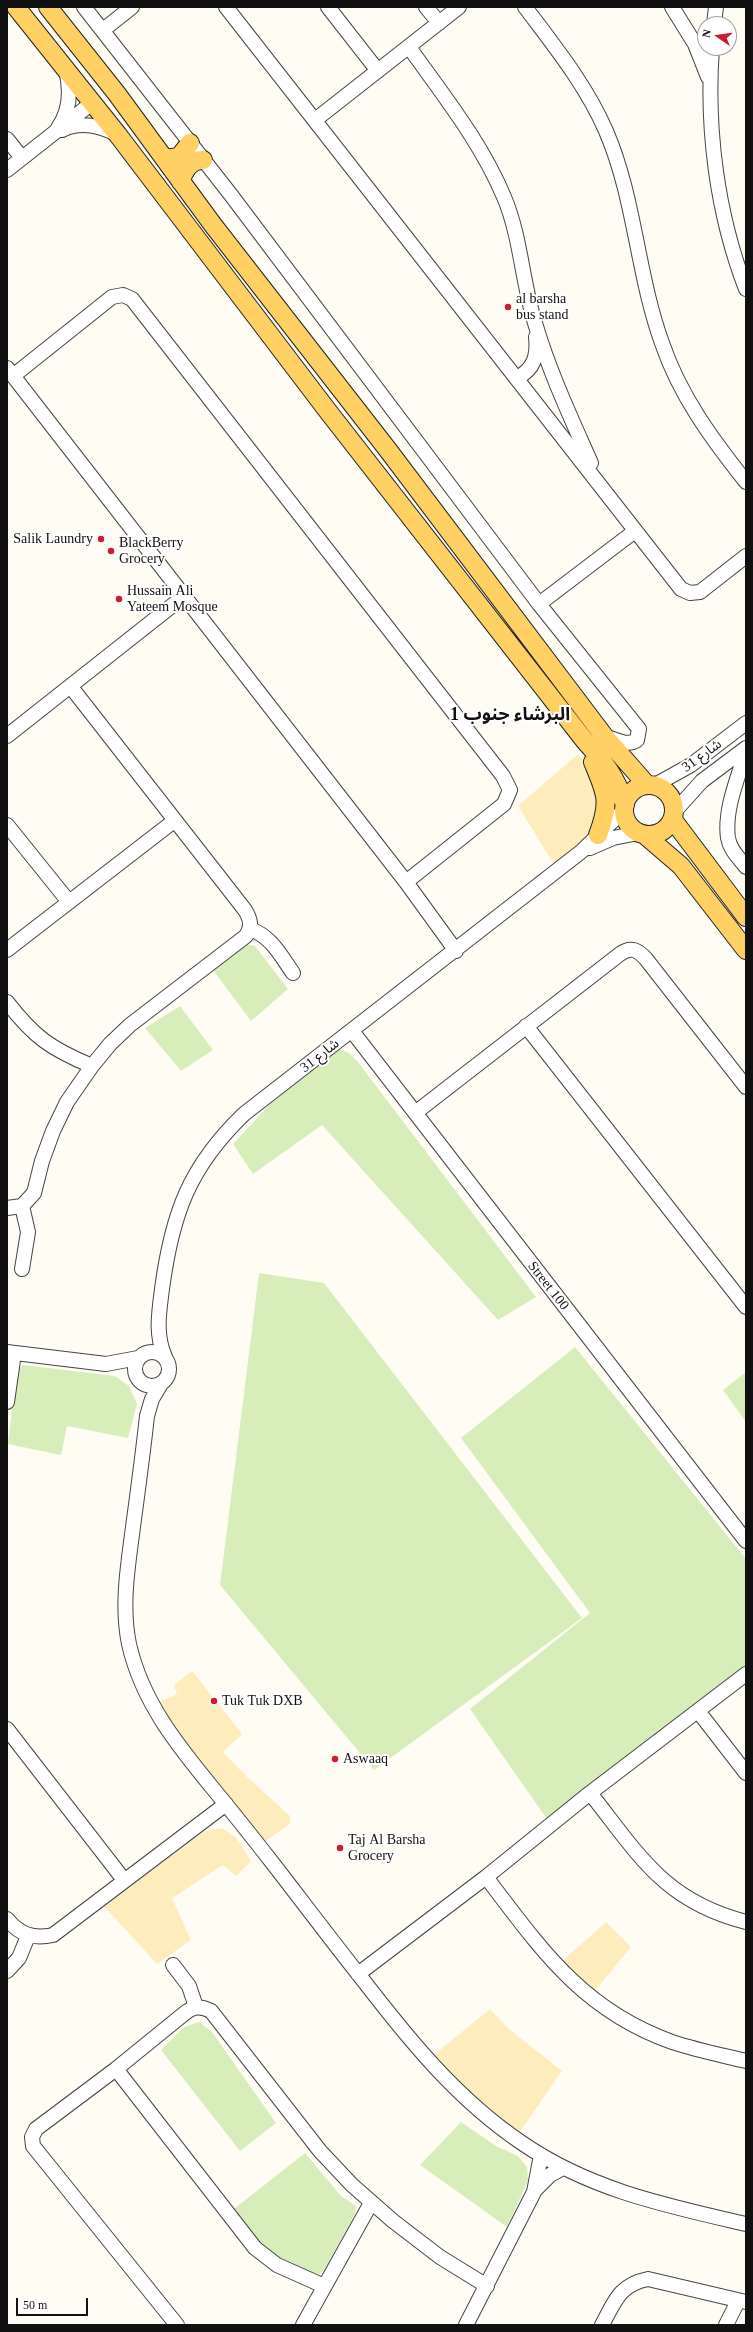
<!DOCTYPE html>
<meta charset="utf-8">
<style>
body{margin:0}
#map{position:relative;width:753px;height:2332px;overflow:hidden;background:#fffcf4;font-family:"Times New Roman",serif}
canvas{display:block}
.frame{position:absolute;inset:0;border:8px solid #111;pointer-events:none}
.north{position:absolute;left:697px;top:16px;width:40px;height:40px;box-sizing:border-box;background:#fff;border:1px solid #a0a0a0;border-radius:50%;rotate:283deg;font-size:11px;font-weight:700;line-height:16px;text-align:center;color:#111}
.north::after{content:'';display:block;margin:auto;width:14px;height:18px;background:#cd1c30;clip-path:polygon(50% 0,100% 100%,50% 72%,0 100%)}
.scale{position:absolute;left:16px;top:2298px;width:72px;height:18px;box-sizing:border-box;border:2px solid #111;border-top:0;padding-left:5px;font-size:12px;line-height:14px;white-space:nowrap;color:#111;-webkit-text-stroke:3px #fff;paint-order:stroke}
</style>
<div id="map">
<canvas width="753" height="2332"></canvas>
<div class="frame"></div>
<div class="north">N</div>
<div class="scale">50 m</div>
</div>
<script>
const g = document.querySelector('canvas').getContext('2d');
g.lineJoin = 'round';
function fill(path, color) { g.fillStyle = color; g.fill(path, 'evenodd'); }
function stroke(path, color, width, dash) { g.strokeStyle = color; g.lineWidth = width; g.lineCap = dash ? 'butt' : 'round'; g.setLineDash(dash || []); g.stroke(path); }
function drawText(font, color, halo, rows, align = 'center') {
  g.font = font + ' "Times New Roman","Noto Sans Arabic",serif'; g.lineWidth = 4; g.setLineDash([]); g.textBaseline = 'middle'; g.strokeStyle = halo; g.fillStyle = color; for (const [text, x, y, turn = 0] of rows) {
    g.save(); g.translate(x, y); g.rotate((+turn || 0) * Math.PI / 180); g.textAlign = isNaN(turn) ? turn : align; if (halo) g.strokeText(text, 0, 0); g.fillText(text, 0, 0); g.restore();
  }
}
fill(new Path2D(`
 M245,944l10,2 33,43 -37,32 -38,-51z
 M180,1006l33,44 -32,21 -36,-43z
 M339,1049l10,4 9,9 178,235 -38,23 -176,-195 -69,49 -20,-30 37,-40z
 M259,1273l65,10 258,335 -208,152 -154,-185z
 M575,1347l171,212v107l-199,153 -77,-110 120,-96 -129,-175z
 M23,1365l92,11 14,10 8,18 -9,34 -61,-12 -6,29 -53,-11 8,-72z
 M746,1372v50l-23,-32z
 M199,2022l13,10 64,91 -36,28 -79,-101 23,-23z
 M461,2122l35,24 22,10 9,11 1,13 -21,47 -87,-62z
 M305,2153l36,43 15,10 -1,8 -31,56 -7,7 -42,-18 -45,-47z`), '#d8eeba');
fill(new Path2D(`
 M578,754l6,8 17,35 -10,40 -36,29 -37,-60z
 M192,1671l50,63 -19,18 24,25 43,39v8l-29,20 -106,-140 22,-10 -3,-9z
 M222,1828l14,10 15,23 -15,15 -13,-11 -51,33 19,42 -34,24 -53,-58 101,-75z
 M606,1922l25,25 -39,47 -33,-30z
 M490,2009l20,21 52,41 -43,62 -20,-14 -69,-61z`), '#ffecbd');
const minor = new Path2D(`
 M84,7l147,188 308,409 100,125 -2,11c-10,7 -22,-1 -33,-4
 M226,7l455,582 9,4 10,-1 46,-36
 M328,7l50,64
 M426,7l13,16
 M525,7c30,40 61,78 81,124 29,67 31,143 56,212 18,53 50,96 84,139
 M672,7l23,37 13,33
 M714,24l2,-17
 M103,30l29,-23
 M409,47c34,48 72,95 95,150 17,40 18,85 31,126 14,48 36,95 56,140
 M712,48c-6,80 5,166 34,241
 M315,120l144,-113
 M58,128c12,-17 13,-38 8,-58
 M62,130c18,-9 39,-4 56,5
 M7,139l15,19
 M7,170l85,-67
 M7,368l399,514 50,69
 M13,376l99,-79 11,-2 9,4 371,477 7,14 -6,14 -98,78
 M517,378c17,-9 21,-22 19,-41
 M539,604l96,-73
 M7,736l176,-139
 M746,751c-8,27 -22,59 -18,87 2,12 11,20 18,29
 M655,785l36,-20 55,-42
 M675,811l27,-30 44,-33
 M7,825l62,77
 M590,848l23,-10 25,-5
 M250,929c21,7 31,27 43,44
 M7,950l167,-129
 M7,1002c27,35 44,47 85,64
 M526,1026l220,281
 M352,1031l394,510
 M415,1113l205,-159c11,-8 18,-4 26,5l100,128
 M22,1206l6,26 -6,37
 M7,1208l15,-2 12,-13 8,-32 11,-30 14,-29 25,-36 18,-22 20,-19 116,-89c6,-10 5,-16 -1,-26l-174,-223
 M135 1369a17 17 0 1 1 34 0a17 17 0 1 1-34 0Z
 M7,1352l99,12 32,-6
 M165,1357c-10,-23 -6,-44 -3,-68 10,-75 27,-122 82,-175l338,-263 42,-41
 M161,1384l-9,15 -5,17c-4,37 -9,74 -14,111 -5,39 -12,78 -4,117 13,58 49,102 86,147 19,23 38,47 56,70 31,40 61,80 92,119 47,61 95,120 159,163 68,47 146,63 224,81
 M7,1402l7,-49
 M698,1711l48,62
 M7,1729l117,151
 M590,1793c49,62 74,108 156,129
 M486,1877c55,72 96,133 186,165 24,8 49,13 74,19
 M7,1919c13,16 26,20 46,16l173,-131
 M173,1965l16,21 7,21
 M7,1971l12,-13 9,-22
 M358,1974l128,-97 104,-84 156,-119
 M116,2069l139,179 22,17 47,21
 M535,2190l15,-15 13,-7
 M177,2325l-144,-179 -1,-9 4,-8 80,-60 69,-56c9,-7 16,-7 26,-2l109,140 32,34 41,36 47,36 47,29
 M303,2325l68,-122
 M466,2325l68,-133 7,-37
 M602,2325c13,-24 17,-40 46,-46l98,23
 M726,2325l12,-24`);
const major = new Path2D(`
 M16,7l102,128 209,275 258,331c19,21 31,35 40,64
 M48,7l69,87 96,131 175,225 216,286 43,49
 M165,159l14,-2 11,-14
 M181,182c2,-11 10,-23 22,-22
 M593,762c13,31 18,39 5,73
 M624 810a25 25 0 1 1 50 0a25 25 0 1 1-50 0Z
 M673,820l73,97
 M646,836l35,30 65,84`);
stroke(minor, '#444', 16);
stroke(major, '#222', 20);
stroke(minor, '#fff', 14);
stroke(major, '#ffd064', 18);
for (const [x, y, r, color] of [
 [508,307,4,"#cd1c30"],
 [101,539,4,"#cd1c30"],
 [111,551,4,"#cd1c30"],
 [119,599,4,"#cd1c30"],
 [214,1701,4,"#cd1c30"],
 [335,1759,4,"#cd1c30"],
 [340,1848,4,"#cd1c30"]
]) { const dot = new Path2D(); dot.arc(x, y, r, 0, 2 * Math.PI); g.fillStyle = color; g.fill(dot); stroke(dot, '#fff', 1.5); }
drawText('14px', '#111', '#fff', [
 ["al barsha",516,299],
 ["bus stand",516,315],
 ["Salik Laundry",93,539,"right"],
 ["BlackBerry",119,543],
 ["Grocery",119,559],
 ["Hussain Ali",127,591],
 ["Yateem Mosque",127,607],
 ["Tuk Tuk DXB",222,1701],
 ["Aswaaq",343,1759],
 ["Taj Al Barsha",348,1840],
 ["Grocery",348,1856]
], 'left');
drawText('14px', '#111', '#fff', [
 ["شارع 31",702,756,-36],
 ["شارع 31",320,1056,-38],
 ["Street 100",548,1286,52]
]);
drawText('bold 18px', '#111', '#fff', [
 ["البرشاء جنوب 1",510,715]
]);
</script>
